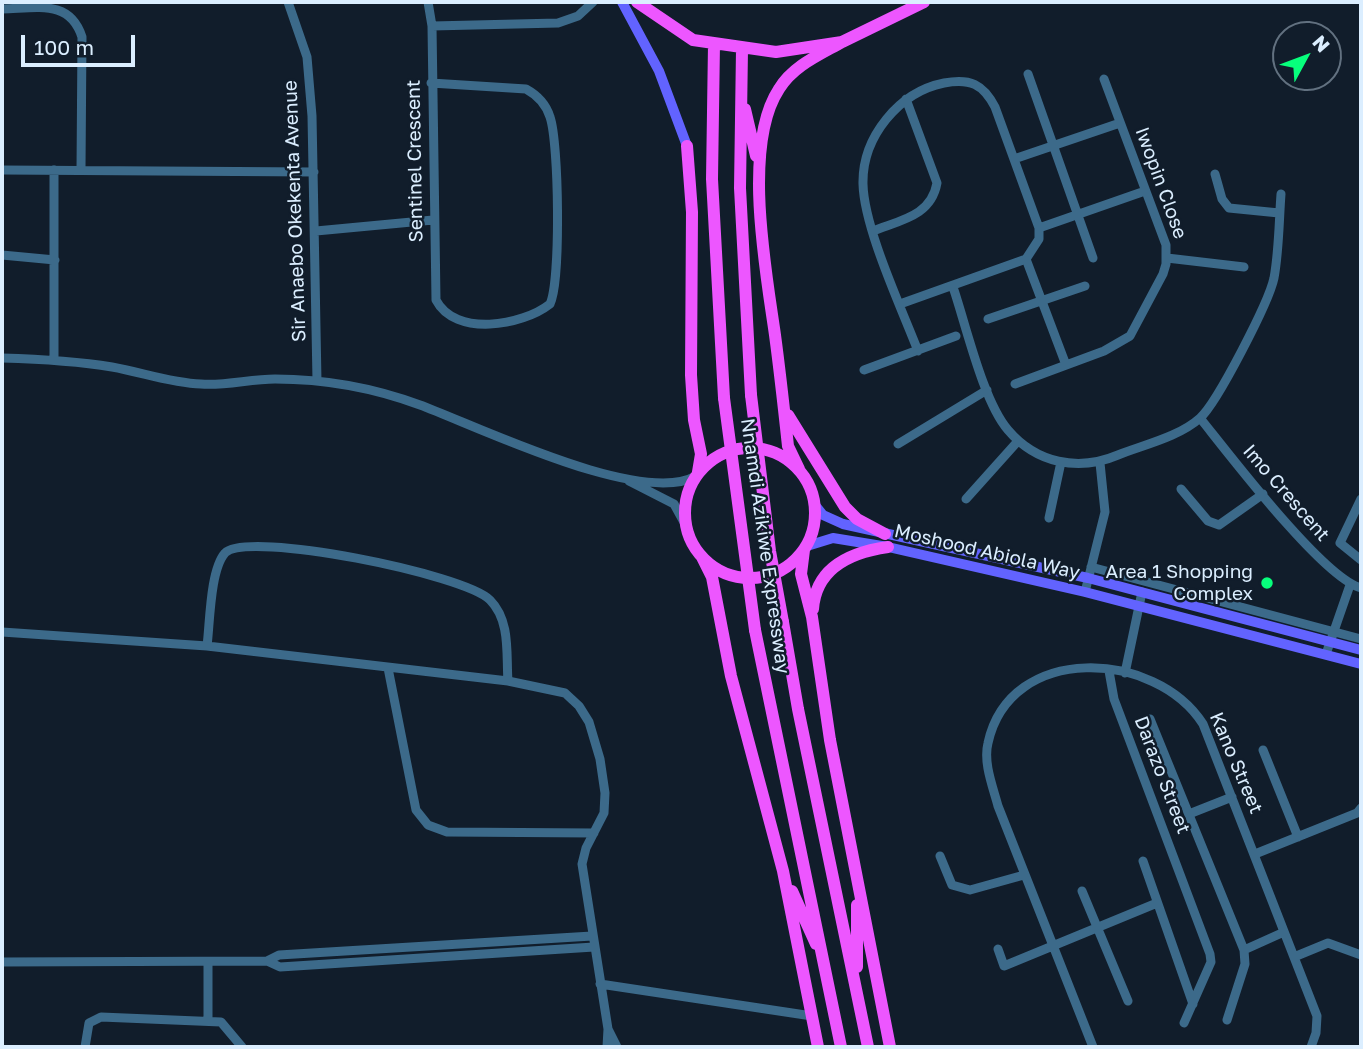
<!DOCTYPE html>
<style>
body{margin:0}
#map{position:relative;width:1363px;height:1049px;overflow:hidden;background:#111d2b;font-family:"Golos Text",sans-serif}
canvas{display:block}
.frame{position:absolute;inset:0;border:4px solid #dbeeff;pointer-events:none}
.north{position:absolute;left:1272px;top:21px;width:70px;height:70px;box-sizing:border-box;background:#111d2b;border:2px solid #627180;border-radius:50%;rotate:49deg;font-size:19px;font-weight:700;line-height:28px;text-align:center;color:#dbeeff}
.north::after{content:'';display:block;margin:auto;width:24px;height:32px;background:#07ff7c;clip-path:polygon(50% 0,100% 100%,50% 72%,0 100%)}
.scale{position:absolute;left:21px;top:35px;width:114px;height:32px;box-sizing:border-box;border:4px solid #dbeeff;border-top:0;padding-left:9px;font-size:21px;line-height:24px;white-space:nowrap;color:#dbeeff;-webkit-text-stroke:5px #111d2b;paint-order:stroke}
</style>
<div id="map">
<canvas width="1363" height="1049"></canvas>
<div class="frame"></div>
<div class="north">N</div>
<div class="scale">100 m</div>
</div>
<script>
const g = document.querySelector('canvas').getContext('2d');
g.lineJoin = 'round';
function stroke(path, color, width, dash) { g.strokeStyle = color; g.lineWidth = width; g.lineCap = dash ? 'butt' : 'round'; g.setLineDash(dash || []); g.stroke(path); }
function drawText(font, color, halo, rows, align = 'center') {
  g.font = font + ' "Golos Text",sans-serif'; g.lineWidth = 5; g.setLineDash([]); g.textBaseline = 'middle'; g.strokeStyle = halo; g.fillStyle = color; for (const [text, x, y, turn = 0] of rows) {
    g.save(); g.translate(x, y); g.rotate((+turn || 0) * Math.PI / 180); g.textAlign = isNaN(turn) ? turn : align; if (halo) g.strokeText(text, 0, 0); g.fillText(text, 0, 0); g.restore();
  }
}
stroke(new Path2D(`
 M288,2l19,55 5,59 5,265
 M428,2l4,24 4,274c19,37 86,26 114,4 11,-23 9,-161 0,-187 -4,-13 -13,-22 -24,-28l-95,-6
 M2,9c38,-1 68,-9 80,28l-1,132
 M432,26l126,-3 20,-7 15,-14
 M1028,74l65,184
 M1014,159l106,-36
 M2,170l312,2
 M1215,174l7,25 7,9 50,5
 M1039,228l106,-37
 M316,231l117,-11
 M873,231c28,-11 58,-15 64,-48l-31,-84
 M2,255l53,5
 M1167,258l77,9
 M1026,259l40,106
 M953,287c13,38 30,114 55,143 28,33 70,42 110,25 25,-10 61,-18 82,-37 17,-15 69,-116 74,-140 5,-27 5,-57 7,-84
 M900,304l126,-45 13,-20v-11l-44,-121c-12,-23 -25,-29 -51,-24 -45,9 -82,54 -81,101 1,44 38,123 55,167
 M988,319l97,-33
 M2,358c37,1 74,3 110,9 29,5 59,16 89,17 24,2 49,-5 74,-5 48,0 99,9 145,26 57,21 222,102 276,71
 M54,360v-190
 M864,370l92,-34
 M1015,384l89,-33 26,-15 33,-62 3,-10v-19l-62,-166
 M1200,418c29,36 123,160 161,170
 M898,444l89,-54
 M629,481l45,23 11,20
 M1181,489l27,32 11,4 44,-31
 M966,499l52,-58
 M1361,499l-21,44 21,17
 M1049,518l12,-56
 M1091,567l270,72
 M1085,592l20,-80 -5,-49
 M2,632l205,14 301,35 57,12 14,13 10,16 11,37 5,34 -1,20 -18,35 -4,16 26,165 9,18
 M207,646c3,-23 3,-76 18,-93 22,-23 240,21 265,47 21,21 16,55 18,81
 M1326,654l24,-69
 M388,668l28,142 12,15 19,7 147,1
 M1109,671l5,28 96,255 1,8 -27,61
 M1125,673l17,-81
 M1150,719l94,231 1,14 -18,56
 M1263,750l35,87
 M1189,814l43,-17
 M1255,854l102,-41 4,-5
 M940,856l12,29 18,5 54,-15
 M1143,861l50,143
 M1082,891l46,110
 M998,949l6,17 153,-63
 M1244,950l40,-18
 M1294,957l34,-14 33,12
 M267,961l12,-6 313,-19
 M2,962l265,-1 13,6 314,-20
 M208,962v58
 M600,984l212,32
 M85,1047l4,-24 12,-6 120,5 21,25
 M607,1047l1,-18
 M1093,1047l-95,-241c-5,-19 -15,-43 -10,-63 22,-101 168,-93 215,-19l114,292 -1,17 -5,14`), '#3c6a8a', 9);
stroke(new Path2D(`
 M622,2l37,69 28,75
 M815,505l8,10 20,9 245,54 273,72
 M807,546l26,-8 55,9 197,45 276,72`), '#6263ff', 10);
stroke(new Path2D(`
 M637,2l56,38 83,12 66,-10 82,-40
 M714,44l-2,135 12,219
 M742,49l-2,139 11,207
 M745,109l11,47
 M687,146l5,66 -1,163 3,45 7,34 -3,18
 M788,415l57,92 12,12 28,15
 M685 513a65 65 0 1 1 130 0a65 65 0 1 1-130 0Z
 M799,469l-11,-23c-4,-37 -8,-74 -13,-111 -9,-64 -33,-190 4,-246 14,-23 40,-34 63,-47
 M804,550l-3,24 11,43 18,123 60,307
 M702,557l10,20 19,99 52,195 35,176
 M813,609c3,-42 39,-57 75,-62
 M783,622l15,87 70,338
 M755,630l86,417
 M792,891l24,53
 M857,905v62`), '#ed56ff', 12);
stroke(new Path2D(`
 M751,395l19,156 13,71
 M724,398l31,232`), '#ed56ff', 12);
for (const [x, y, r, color] of [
 [1267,583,7,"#07ff7c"]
]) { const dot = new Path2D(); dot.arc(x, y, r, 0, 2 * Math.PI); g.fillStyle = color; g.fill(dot); stroke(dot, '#111d2b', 2.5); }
drawText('19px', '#dbeeff', '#111d2b', [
 ["Sentinel Crescent",415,161,-91],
 ["Iwopin Close",1161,183,70],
 ["Sir Anaebo Okekenta Avenue",295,211,-92],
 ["Imo Crescent",1286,493,49],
 ["Nnamdi Azikiwe Expressway",765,546,82],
 ["Moshood Abiola Way",987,552,13],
 ["Kano Street",1236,763,67],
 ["Darazo Street",1162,775,69]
]);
drawText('19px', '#dbeeff', '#111d2b', [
 ["Area 1 Shopping",1253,572],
 ["Complex",1253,594]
], 'right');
</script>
